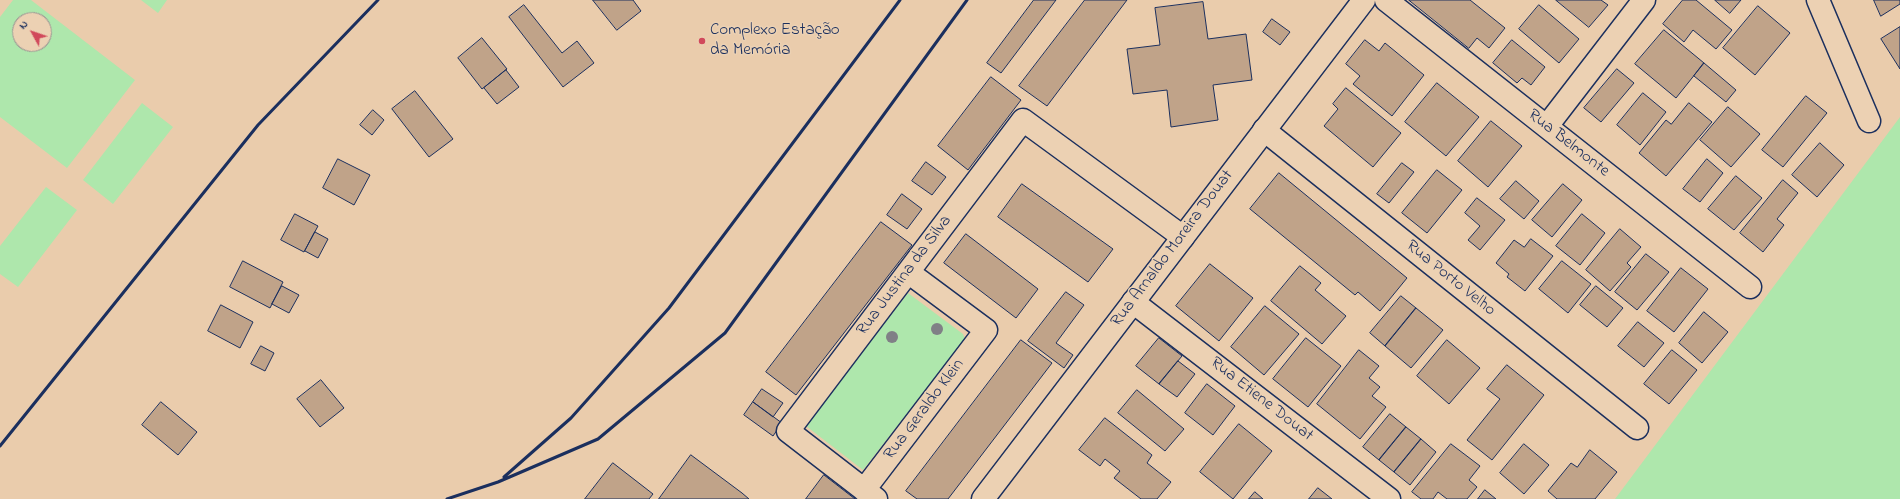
<!DOCTYPE html>
<meta charset="utf-8">
<style>
body{margin:0}
#map{position:relative;width:1900px;height:499px;overflow:hidden;background:#eaccac;font-family:"Indie Flower",sans-serif}
canvas{display:block}
.north{position:absolute;left:12px;top:12px;width:40px;height:40px;box-sizing:border-box;background:#ecd1b3;border:1px solid #989091;border-radius:50%;rotate:310deg;font-size:11px;font-weight:700;line-height:16px;text-align:center;color:#1b2f5e}
.north::after{content:'';display:block;margin:auto;width:14px;height:18px;background:#d1495b;clip-path:polygon(50% 0,100% 100%,50% 72%,0 100%)}
</style>
<div id="map">
<canvas width="1900" height="499"></canvas>
<div class="north">N</div>
</div>
<script>
const g = document.querySelector('canvas').getContext('2d');
g.lineJoin = 'round';
function fill(path, color) { g.fillStyle = color; g.fill(path, 'evenodd'); }
function stroke(path, color, width, dash) { g.strokeStyle = color; g.lineWidth = width; g.lineCap = dash ? 'butt' : 'round'; g.setLineDash(dash || []); g.stroke(path); }
function drawText(font, color, halo, rows, align = 'center') {
  g.font = font + ' "Indie Flower",sans-serif'; g.lineWidth = 3; g.setLineDash([]); g.textBaseline = 'middle'; g.strokeStyle = halo; g.fillStyle = color; for (const [text, x, y, turn = 0] of rows) {
    g.save(); g.translate(x, y); g.rotate((+turn || 0) * Math.PI / 180); g.textAlign = isNaN(turn) ? turn : align; if (halo) g.strokeText(text, 0, 0); g.fillText(text, 0, 0); g.restore();
  }
}
fill(new Path2D(`
 M13,0h18l104,80 -68,88 -67,-51v-100zM20,20h24v24h-24z
 M141,0h26l-9,13z
 M142,103l31,24 -60,77 -30,-24z
 M1900,117v382h-285z
 M46,187l31,23 -59,77 -18,-13v-28z
 M908,293l55,41 2,5 -102,131 -57,-44z`), '#aee7ac');
const building = new Path2D(`
 M593,0h40l8,11 -24,19z
 M1034,0h22l-55,73 -14,-10z
 M1085,0h42l-80,106 -28,-20z
 M1409,0h61l35,28 -16,20 -12,-10 -8,10z
 M1556,0h45l7,5 -19,22z
 M1683,0h13l36,30 -16,19 -23,-19 -9,12 -21,-18z
 M1715,0h26l-11,13z
 M1874,0h26v4l-19,12z
 M1203,2l5,37 38,-5 6,46 -39,5 5,35 -47,7 -4,-37 -34,4 -6,-45 33,-4 -5,-37z
 M524,5l38,48 15,-12 17,22 -31,24 -54,-70z
 M1539,5l40,34 -20,24 -40,-34z
 M1758,6l32,27 -35,42 -32,-27z
 M1272,19l18,13 -10,13 -17,-13z
 M1900,27v42l-19,-30z
 M1664,30l40,33 -28,35 -41,-34z
 M482,38l25,31 -25,20 -24,-31z
 M1365,40l14,11 6,-8 39,32 -32,41 -39,-32 7,-8 -14,-12z
 M1512,40l33,27 -14,18 -9,-7 -5,5 -24,-20z
 M1704,63l32,27 -10,12 -32,-26z
 M1617,69l17,14 -33,39 -17,-14z
 M506,70l13,17 -22,17 -13,-16z
 M991,77l30,23 -53,70 -30,-24z
 M1437,83l42,34 -33,39 -41,-34z
 M1346,88l55,45 -28,34 -49,-41 14,-17 -5,-5z
 M415,91l38,48 -24,18 -37,-48z
 M1643,93l23,19 -26,33 -23,-20z
 M1806,96l21,17 -44,54 -21,-17z
 M1689,103l23,19 -46,54 -27,-23 27,-33 5,4z
 M1728,107l32,27 -29,33 -31,-27z
 M373,110l11,10 -12,15 -12,-10z
 M1491,121l31,25 -34,41 -30,-26z
 M1820,143l24,22 -27,32 -25,-22z
 M338,159l32,16 -16,30 -31,-17z
 M1707,159l16,14 -23,29 -17,-13z
 M926,162l20,15 -14,18 -20,-14z
 M1402,163l12,9 -25,31 -12,-9z
 M1437,170l25,20 -35,43 -25,-20z
 M1279,173l128,105 -27,33 -22,-19 -3,3 -105,-86z
 M1736,176l26,22 -28,32 -26,-21z
 M1783,180l15,13 -21,26 7,6 -21,27 -23,-19z
 M1516,181l23,20 -15,18 -24,-20z
 M1022,184l91,65 -25,33 -90,-65z
 M1563,184l19,16 -30,37 -20,-17z
 M902,194l20,15 -15,20 -20,-14z
 M1477,198l28,22 -25,30 -12,-10 12,-14 -15,-13z
 M295,214l23,12 -14,26 -23,-12z
 M1582,214l23,19 -25,32 -24,-19z
 M881,222l31,23 -116,150 -30,-23z
 M1620,229l21,18 -14,16 4,4 -21,24 -24,-21z
 M315,232l13,7 -10,19 -13,-7z
 M966,234l72,55 -22,29 -72,-55z
 M1531,239l22,17 -28,35 -18,-14 2,-3 -13,-11 18,-23 10,7z
 M1646,254l23,18 -32,38 -22,-18z
 M243,261l40,21 -13,26 -40,-21z
 M1562,261l29,23 -23,29 -29,-24z
 M1210,264l43,34 -34,43 -43,-35z
 M1300,266l21,17 -6,7 31,26 -24,28 -51,-43z
 M1681,268l27,21 -34,43 -27,-21z
 M282,286l17,9 -10,18 -17,-9z
 M1596,286l27,22 -16,19 -27,-22z
 M1066,292l18,13 -28,38 17,12 -9,13 -36,-27z
 M1401,296l15,12 -31,38 -15,-13z
 M221,305l32,17 -13,26 -32,-17z
 M1265,306l34,28 -35,41 -33,-28z
 M1416,308l27,22 -32,38 -26,-22z
 M1704,312l24,20 -26,31 -23,-20z
 M1638,322l26,21 -20,24 -26,-21z
 M1159,338l23,18 -23,28 -23,-18z
 M1306,338l35,28 -33,41 -35,-28z
 M1021,340l31,23 -104,136h-31l-11,-8z
 M1447,340l33,28 -31,36 -32,-28z
 M261,346l13,7 -9,18 -14,-7z
 M1359,350l20,16 -10,12 11,9 -8,9 14,11 -26,32 -43,-35z
 M1672,350l25,20 -28,34 -25,-20z
 M1178,361l17,13 -18,23 -18,-13z
 M1507,365l37,30 -52,65 -25,-20 33,-41 -13,-10z
 M321,380l23,28 -24,19 -23,-28z
 M1207,384l28,22 -22,29 -28,-22z
 M762,389l21,14 -10,14 -20,-15z
 M1137,390l47,39 -19,22 -47,-38z
 M161,402l36,30 -19,23 -36,-30z
 M753,402l29,21 -9,13 -29,-21z
 M1390,414l16,13 -27,33 -16,-13z
 M1105,418l47,37 -5,8 24,19 -14,17h-16l-27,-21 6,-7 -15,-12 -5,7 -21,-16z
 M1239,424l33,27 -39,48 -33,-27z
 M1406,427l15,12 -27,33 -15,-12z
 M1421,439l15,13 -26,33 -16,-13z
 M1451,444l29,22 -11,14 8,7 -10,12h-20l-9,-7 -5,7h-12l-9,-7z
 M1524,444l25,21 -25,29 -24,-21z
 M1590,450l27,22 -22,27h-38l-9,-8 23,-28 6,4z
 M691,455l51,38 7,6h-90z
 M613,463l40,31 -4,5h-64z
 M824,475l31,24h-49z
 M1318,488l14,11h-23z
 M1485,490l11,9h-18z
 M1255,492l8,7h-14z`);
fill(building, '#c0a389');
stroke(building, '#1b2f5e', 1);
const street = new Path2D(`
 M1386,0l364,287
 M1818,0l51,121
 M1547,126l97,-126
 M1264,130l373,298
 M1133,302l256,197
 M864,490l122,-160 -78,-58
 M876,499l-88,-68 235,-311 160,117`);
const secondary = new Path2D(`
 M983,499l381,-499`);
stroke(street, '#1b2f5e', 25);
stroke(secondary, '#1b2f5e', 25);
stroke(street, '#ecd1b3', 22);
stroke(secondary, '#ecd1b3', 22);
stroke(new Path2D(`
 M0,446l258,-321 120,-125
 M504,477l67,-59 98,-110 231,-308
 M447,499l51,-17 100,-43 127,-106 242,-333`), '#1b2f5e', 3);
g.fillStyle = '#808086';
for (const [x, y] of [
 [937,329],
 [892,337]
]) { g.beginPath(); g.arc(x, y, 6, 0, 2 * Math.PI); g.fill(); }
for (const [x, y, r, color] of [
 [702,41,4,"#d1495b"]
]) { const dot = new Path2D(); dot.arc(x, y, r, 0, 2 * Math.PI); g.fillStyle = color; g.fill(dot); stroke(dot, '#ecd1b3', 1.5); }
drawText('17px', '#1b2f5e', '#ecd1b3', [
 ["Complexo Estação",710,31],
 ["da Memória",710,51]
], 'left');
drawText('17px', '#1b2f5e', '#ecd1b3', [
 ["Rua Belmonte",1568,144,38],
 ["Rua Arnaldo Moreira Douat",1173,249,-53],
 ["Rua Justina da Silva",905,276,-53],
 ["Rua Porto Velho",1450,279,39],
 ["Rua Etiene Douat",1261,400,38],
 ["Rua Geraldo Klein",925,410,-53]
]);
</script>
